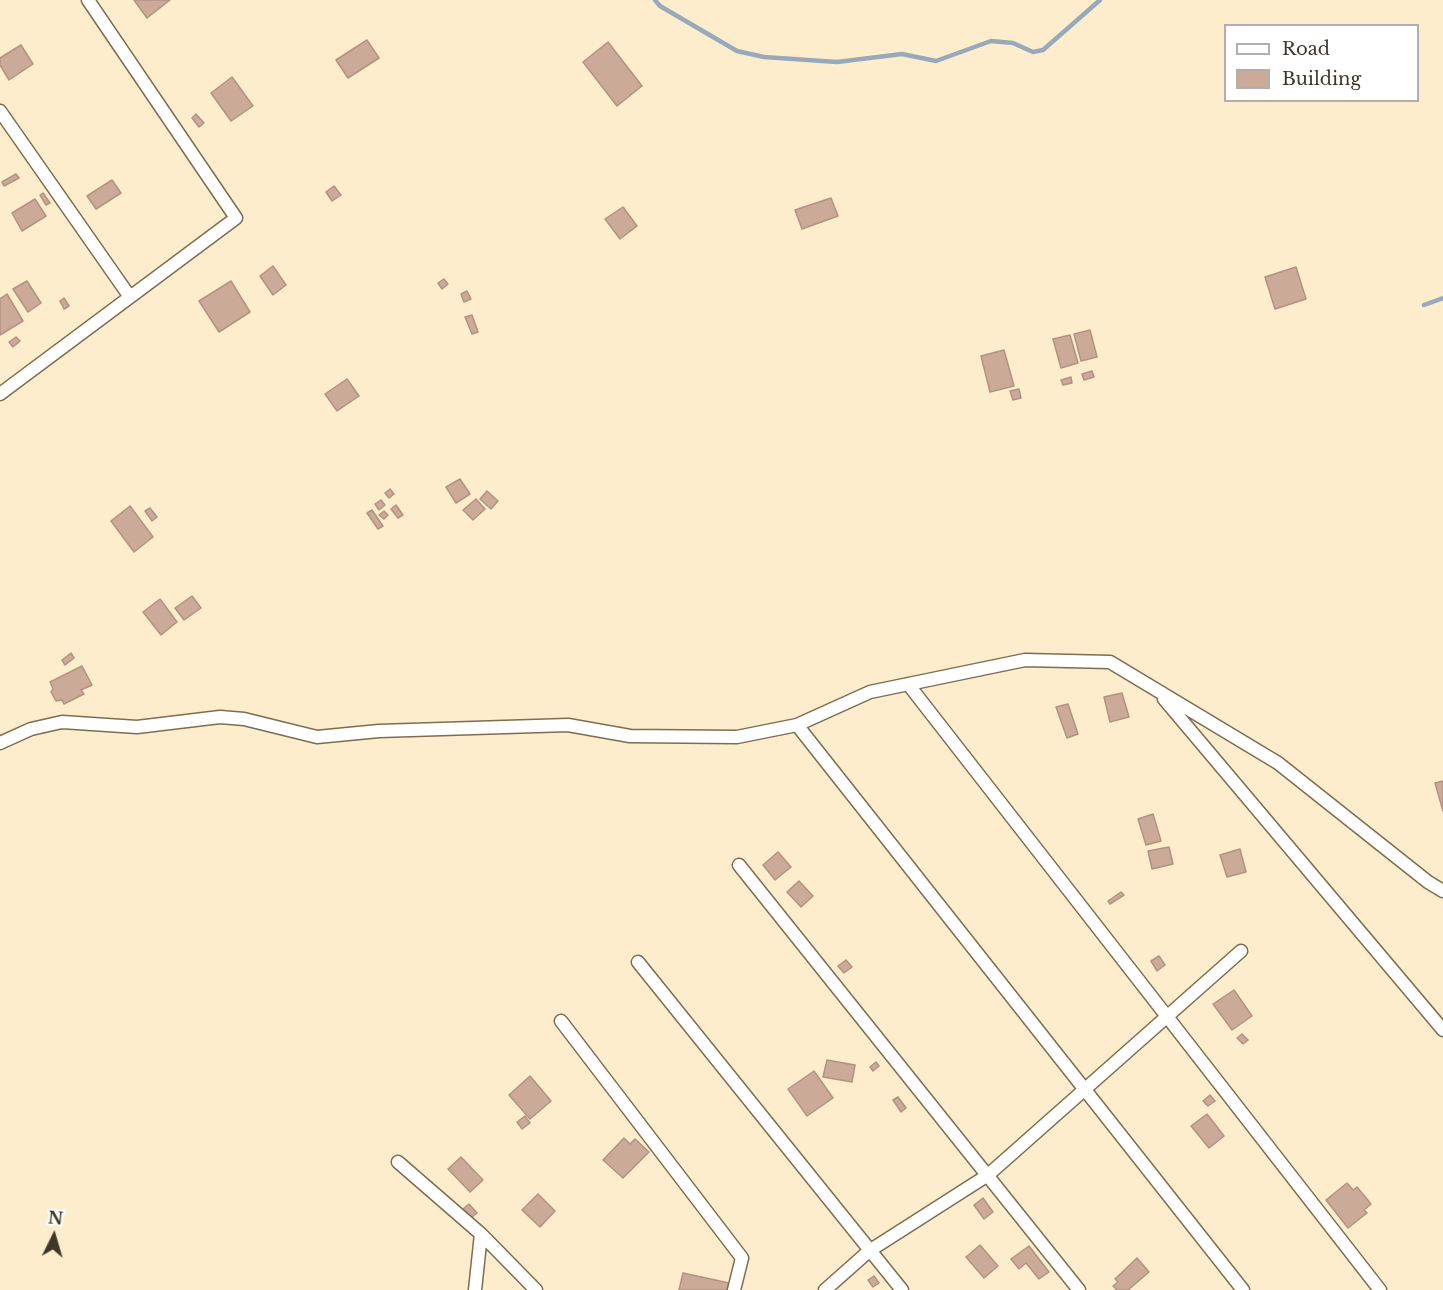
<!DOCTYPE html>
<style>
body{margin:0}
#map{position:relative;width:1443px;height:1290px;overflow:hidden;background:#fdedcc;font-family:"Libre Baskerville",serif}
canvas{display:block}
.legend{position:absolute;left:1224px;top:24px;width:195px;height:78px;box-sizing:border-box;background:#fff;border:2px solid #b2afaa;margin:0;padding:8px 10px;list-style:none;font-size:18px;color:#3e382b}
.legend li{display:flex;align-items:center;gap:12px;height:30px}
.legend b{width:30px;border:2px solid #b2afaa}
.north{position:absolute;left:24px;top:1206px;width:60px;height:60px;-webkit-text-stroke:4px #fff;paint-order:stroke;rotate:5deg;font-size:16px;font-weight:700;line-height:24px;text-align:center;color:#3e382b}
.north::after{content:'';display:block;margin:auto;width:21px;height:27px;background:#3e382b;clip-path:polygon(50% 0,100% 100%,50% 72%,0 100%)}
</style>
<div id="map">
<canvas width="1443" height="1290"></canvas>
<ul class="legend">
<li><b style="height:8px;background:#fff"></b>Road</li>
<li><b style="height:16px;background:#cbab98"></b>Building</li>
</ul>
<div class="north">N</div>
</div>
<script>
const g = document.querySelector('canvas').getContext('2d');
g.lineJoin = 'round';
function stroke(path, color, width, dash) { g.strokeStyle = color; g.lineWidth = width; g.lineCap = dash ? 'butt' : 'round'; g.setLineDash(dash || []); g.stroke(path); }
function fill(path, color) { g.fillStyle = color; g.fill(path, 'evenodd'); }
stroke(new Path2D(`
 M655,0l5,6 77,45 27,6 73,5 65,-8 34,7 55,-20 22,2 20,9 10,-2 57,-50
 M1424,305l19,-7`), '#98a9bb', 4.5);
const building = new Path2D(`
 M134,0h36l-23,18z
 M367,40l12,18 -31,20 -12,-18z
 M608,42l34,44 -25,20 -34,-44z
 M21,45l12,19 -24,16 -9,-15v-7z
 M232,77l21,29 -22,15 -20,-28z
 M196,114l8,9 -5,4 -7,-9z
 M16,174l3,4 -15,8 -2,-4z
 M112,180l9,13 -25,16 -9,-13z
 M334,186l7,9 -9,6 -6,-9z
 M43,193l7,10 -4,2 -6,-10z
 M831,198l7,18 -36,13 -7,-19z
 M35,199l11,17 -24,15 -10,-18z
 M623,207l14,19 -17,13 -15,-20z
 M273,266l13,19 -13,10 -13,-19z
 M1296,267l10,32 -31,10 -10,-32z
 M444,279l4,5 -6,5 -4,-6z
 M27,281l14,22 -13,9 -15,-23z
 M231,281l19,31 -31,20 -20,-31z
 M467,291l4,8 -7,3 -3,-8z
 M7,294l16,27 -23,14v-36z
 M64,298l5,8 -5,3 -4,-8z
 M472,315l6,17 -6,2 -7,-17z
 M1090,330l7,27 -16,4 -7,-27z
 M1070,335l8,28 -17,5 -8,-29z
 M16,337l4,4 -7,6 -4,-5z
 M1004,350l10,36 -24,6 -9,-36z
 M1092,371l2,6 -10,3 -2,-6z
 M1071,377l1,6 -9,2 -2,-5z
 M347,379l12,17 -22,15 -12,-17z
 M1019,389l2,9 -8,2 -3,-9z
 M460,479l10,15 -14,9 -10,-16z
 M390,489l4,5 -5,4 -4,-5z
 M487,491l11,10 -7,8 -11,-10z
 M476,499l9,10 -12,11 -10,-10z
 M381,500l4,5 -6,5 -4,-6z
 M396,505l7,10 -5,3 -7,-9z
 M130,506l23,31 -19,15 -23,-31z
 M150,508l7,9 -5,4 -7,-10z
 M372,510l11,16 -5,3 -11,-16z
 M384,511l4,4 -4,4 -5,-4z
 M192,596l9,12 -17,12 -9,-12z
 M160,599l17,23 -16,13 -18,-23z
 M71,653l3,5 -9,7 -3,-5z
 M82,666l10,19 -11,5 3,4 -20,10 -2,-4 -6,1 -5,-9 2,-3 -3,-7z
 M1122,693l7,24 -19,5 -6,-25z
 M1068,704l10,30 -11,4 -11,-31z
 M1443,781v30l-8,-28z
 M1153,814l8,27 -15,4 -8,-26z
 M1169,847l4,17 -21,5 -4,-18z
 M1240,849l6,23 -19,5 -7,-22z
 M778,852l13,15 -16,13 -12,-15z
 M799,881l14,15 -12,11 -14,-15z
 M1121,892l3,3 -14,9 -2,-3z
 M1159,956l6,9 -8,6 -6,-10z
 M846,960l6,7 -8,6 -6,-7z
 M1234,990l18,26 -20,14 -19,-26z
 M1242,1034l6,6 -5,4 -6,-6z
 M827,1060l28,5 -3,17 -29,-5z
 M876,1062l3,4 -6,5 -3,-4z
 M814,1071l19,27 -26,18 -19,-27z
 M530,1076l21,25 -21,18 -21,-24z
 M1210,1095l5,6 -7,5 -5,-5z
 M898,1097l8,11 -5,4 -8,-12z
 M1207,1114l17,22 -15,12 -18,-22z
 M525,1116l5,7 -8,6 -5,-7z
 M624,1138l6,6 5,-5 14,13 -26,26 -20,-18z
 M461,1157l22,23 -13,12 -22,-23z
 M1347,1183l6,7 4,-3 14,17 -7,6 3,3 -19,15 -22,-28z
 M538,1194l17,17 -15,16 -18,-17z
 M983,1198l10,14 -9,7 -10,-14z
 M469,1204l8,9 -6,5 -8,-9z
 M980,1245l18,21 -14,12 -18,-21z
 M1029,1246l20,26 -10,7 -13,-16 -7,6 -8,-10z
 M1137,1258l12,14 -21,18h-11l-4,-4 5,-4 -3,-3z
 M683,1273l46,10 -2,7h-48z
 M874,1276l5,7 -6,4 -5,-7z`);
fill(building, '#cbab98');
stroke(building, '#b29380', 1.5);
const street = new Path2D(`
 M0,111l130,186
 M0,394l236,-176 -148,-218
 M908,684l472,606
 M1164,699l279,331
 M797,725l446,565
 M0,743l31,-14 31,-7 75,5 83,-10 24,2 73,18 62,-6 189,-6 62,11 107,1 60,-12 73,-33 155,-32 85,2 168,101 150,119 15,9
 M739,865l340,425
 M638,962l264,328
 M561,1021l181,237 -8,32
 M398,1162l83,72 55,56
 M475,1290l6,-56
 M825,1290l44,-39 119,-76 253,-224`);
stroke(street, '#7c6d50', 15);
stroke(street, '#fff', 12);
</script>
